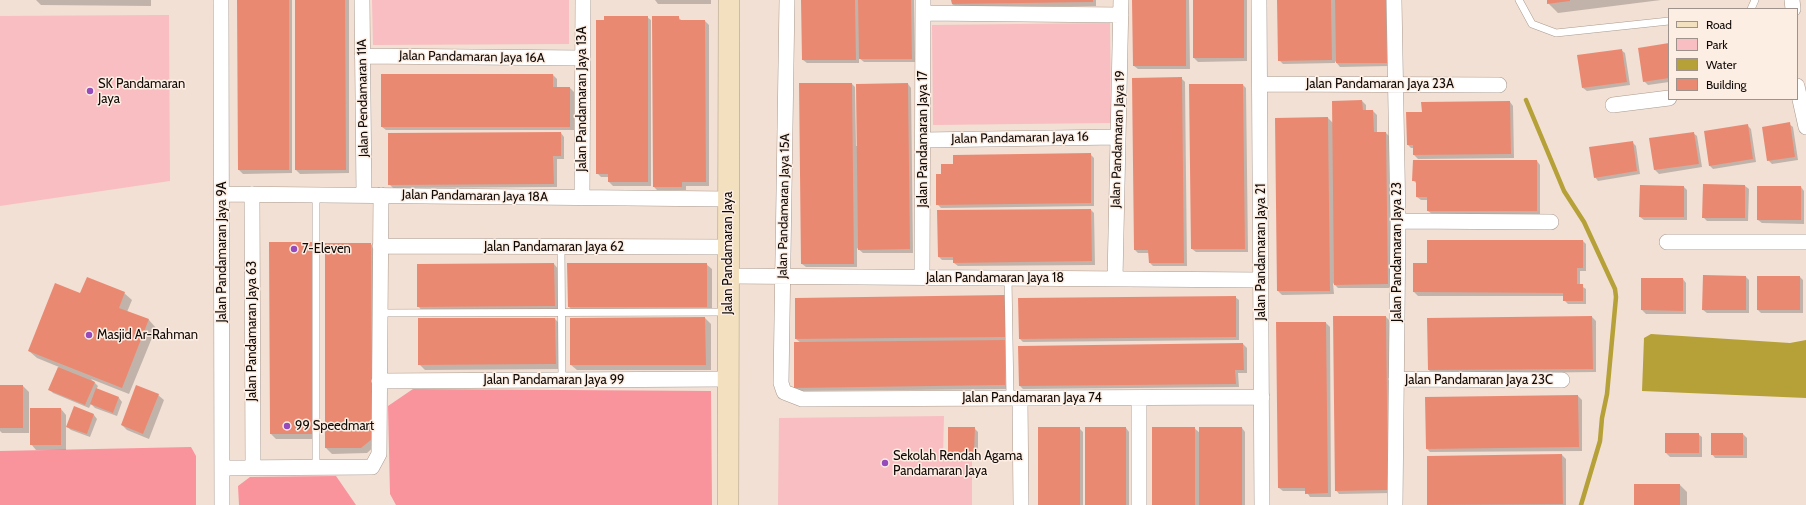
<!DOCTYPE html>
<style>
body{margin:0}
#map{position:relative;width:1806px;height:505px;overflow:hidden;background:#f2e0d4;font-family:Cabin,sans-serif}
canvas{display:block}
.legend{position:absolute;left:1668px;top:8px;width:130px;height:92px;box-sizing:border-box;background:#fdeee4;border:1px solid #9e938c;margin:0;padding:5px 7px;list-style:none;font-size:12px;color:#100a07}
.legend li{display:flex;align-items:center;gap:8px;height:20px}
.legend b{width:20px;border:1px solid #9e938c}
</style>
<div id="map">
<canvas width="1806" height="505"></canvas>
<ul class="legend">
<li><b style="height:5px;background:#f3e0be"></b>Road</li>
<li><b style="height:11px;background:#f8bec1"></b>Park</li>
<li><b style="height:11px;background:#b6a038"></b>Water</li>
<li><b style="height:11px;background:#ea8971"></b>Building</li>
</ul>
</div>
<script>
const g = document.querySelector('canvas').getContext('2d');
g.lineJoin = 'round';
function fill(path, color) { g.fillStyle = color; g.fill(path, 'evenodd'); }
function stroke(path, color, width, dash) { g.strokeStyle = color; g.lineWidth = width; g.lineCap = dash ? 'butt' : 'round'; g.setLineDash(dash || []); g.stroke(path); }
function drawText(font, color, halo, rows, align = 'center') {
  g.font = font + ' Cabin,sans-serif'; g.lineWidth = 3; g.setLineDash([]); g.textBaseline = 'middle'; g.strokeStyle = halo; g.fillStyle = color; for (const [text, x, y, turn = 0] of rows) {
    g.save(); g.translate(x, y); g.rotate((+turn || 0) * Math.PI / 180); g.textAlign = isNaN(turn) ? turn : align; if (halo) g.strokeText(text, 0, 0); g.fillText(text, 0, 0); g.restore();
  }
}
fill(new Path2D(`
 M372,0h197v44l-196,1z
 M169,15l1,166 -170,25v-190z
 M1110,23l1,100 -178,2 -1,-100z
 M944,416l-1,41h29v48h-194l1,-87z`), '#f8bec1');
fill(new Path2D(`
 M413,389l298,2 1,114h-316l-6,-11 -2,-88z
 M191,447l5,9v49h-196v-54z
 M336,476l20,29h-117l-1,-19 12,-9z`), '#f9939c');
fill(new Path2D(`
 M1651,334l139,9 16,-3v58l-164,-7 2,-53z`), '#b6a038');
fill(new Path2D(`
 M36,0h115v6l-110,-1z
 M238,0h54v173l-49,1 -4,-4z
 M296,0h53v173l-49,1 -4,-4z
 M655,0h56v4h-53z
 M802,0h112l1,62h-51l-5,-4v5h-52l-4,-3z
 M952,0h144v6l-140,1 -4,-3z
 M1133,0h56l1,69h-52l-4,-3z
 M1194,0h53v61l-49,1 -4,-4z
 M1278,0h111l1,66 -50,1 -5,-6v2l-52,1 -4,-4z
 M1548,0h113l-103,13 -10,-10z
 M647,17l4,3v166h-38l-4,-4v-5h-8l-4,-4z
 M678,17l4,4h23l4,4v161h-23v4h-29l-3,-3z
 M1669,44v38l-21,3 -4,-4z
 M1621,50l4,3 5,32 -43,6 -4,-3z
 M553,75l4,4v9h13l4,4v38h-188l-4,-3z
 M1181,78l4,4 2,184h-34l-3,-3v-10h-12l-3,-3z
 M852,84l3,3 1,59h2l50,-62 3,4 2,165h-50l-6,-5v19h-51l-4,-3z
 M1243,85l3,3 2,164h-52l-4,-3z
 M1362,101l4,4v6h7l4,4v18h9l4,4 1,151h-53l-5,-5 1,11 -52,1 -4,-4 50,-173 5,5z
 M1510,102l3,4 1,52 -96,1 -4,-4v-7h-3l-3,-3 15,-32z
 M1789,124l4,3 5,33 -26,4 -4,-4z
 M1748,126l3,3 5,33 -43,7 -4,-4z
 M561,133l3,4v22h-7v28l-164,1 -4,-4z
 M1693,133l4,3 5,31 -43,7 -4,-4 -4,-31z
 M1632,142l4,4 4,28 -42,7 -3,-4z
 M1090,154l4,4v48l-153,2 -4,-4 5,-29 12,-10z
 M1537,161l3,4v49h-108l-4,-3v-11h-7l-4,-3v-13l-4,-4z
 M1704,185l41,1 4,3 -1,32h-41l-4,-4z
 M1684,187l3,3v30h-43l-4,-3z
 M1801,187l3,4v33l-42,-1 -4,-3z
 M1091,210l3,3 1,52 -137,1 -4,-3v-3h-12l-3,-3z
 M1583,241l3,3v27h-6v14l6,4v15h-18l-4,-4v-4h-146l-4,-4 14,-28z
 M371,244l5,6 1,194 -10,9 -35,1 -6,-6z
 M319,249l1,190h-44l-5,-5z
 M554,264l5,6 1,41 -137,1 -5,-6z
 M706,264l6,5v43h-138l-5,-5z
 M1746,277l3,3v33h-42l-4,-3z
 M1800,277l3,3v33h-42l-3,-3z
 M1642,279h41l3,4v31h-40l-4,-4z
 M124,293l8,7 -5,12 22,8 7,8 -27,66 -38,-15 7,7 -2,4 23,8 3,4 -5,14 -22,-8 -4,-4 -2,4 -36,-15 -3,-3 9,-23 -22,-9 -8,-7 52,-57z
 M1004,296l5,44h-5l4,4 1,45 -210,2 -4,-4 6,-44 -5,-4z
 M1235,297l4,3v40l-216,2 -3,-3z
 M1386,317l3,3 2,173 -52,1 -3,-4z
 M1592,317l4,4v51l-164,2 -3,-4 -1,-51z
 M705,318l6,6v46h-134l-6,-5z
 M555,319l5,5 1,45 -136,1 -6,-6z
 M1326,323l4,4 1,170h-21l-4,-6h-23l-4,-3z
 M1243,344l4,4v25h-9l1,14 -216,2 -3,-3 -1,-39z
 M0,386h23l6,6v41h-27l-2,-2z
 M158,395l6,5 -15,39 -22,-9 -5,-5z
 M1578,396l4,4v51l-152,1 -3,-3z
 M74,408l20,7 3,4 -7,18 -19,-7 -4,-3z
 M61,409l5,6v35h-30l-5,-6z
 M974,428l4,4v24h-25l-4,-4z
 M1079,428l4,4v73h-45z
 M1126,428l3,4v73h-43z
 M1194,428l6,5 42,-5 3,4v73h-92z
 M1698,434l4,3v20h-32l-4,-4z
 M1712,434h31l4,4v20h-32l-3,-4z
 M1562,455l4,4v46h-138v-48z
 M1680,485l7,7v13h-52z`), '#0003');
stroke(new Path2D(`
 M1526,100l38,91 20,31 31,67 1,8 -9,97 -5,24 -2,23 -19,64`), '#b6a038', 4.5);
fill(new Path2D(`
 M237,0h52v170h-51z
 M295,0h50l1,170h-51z
 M801,0h54l1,60h-54z
 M858,0h53l1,59h-53z
 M951,0h142v2l-141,2z
 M1132,0h54v66h-53z
 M1193,0h51v58h-51z
 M1277,0h54l1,60 -54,1z
 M1335,0h51l1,63h-51z
 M1547,0h23v1l-23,3z
 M604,16h44v166h-40v-8h-12v-154h8z
 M652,16h27v4h26l1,162h-24v5h-29z
 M1669,43v35l-26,4 -5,-34z
 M1622,49l5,33 -45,6 -5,-33z
 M381,74h172v13h17v40h-189z
 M1182,77l2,186h-35l-1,-13h-14l-2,-172z
 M799,83h53l2,181h-53z
 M908,83l2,166 -52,1 -2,-166z
 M1189,84h54l2,165h-54z
 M1362,100l1,10h10l1,22h12l2,152 -54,1 -2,-184z
 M1510,101l1,53 -98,1v-10h-6l-1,-33h16l-1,-10z
 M1328,117l2,174h-53l-2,-173z
 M1790,122l5,35 -28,4 -5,-34z
 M1748,124l5,35 -44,7 -5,-35z
 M561,132v24h-8l1,28 -166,1v-52z
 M1694,132l5,32 -45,6 -5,-32z
 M1633,141l4,30 -43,7 -5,-31z
 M1091,153v50l-155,2v-31h5v-10h12v-9z
 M1413,160h124v51h-110v-14h-11v-16h-4z
 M1703,184l42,1v33h-43z
 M1640,185l44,1v31h-45z
 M1757,186h44v34h-44z
 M1091,209l1,52 -139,2v-6h-15l-1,-47z
 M1427,240h156v28h-6v16h6v17h-20v-8l-150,-1v-29h14z
 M269,242h45l1,192h-45z
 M325,243h46l1,196 -11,9h-36z
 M554,263l1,43 -138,1v-43z
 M567,263h140v44h-139z
 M1703,275l43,1v34h-44z
 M1757,276h43v34h-43z
 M87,277l38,15 -6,16 30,11 -27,69 -94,-37 27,-68 25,10z
 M1641,278h42v33l-42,-1z
 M1005,295v42l-210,2v-41z
 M1236,296v41l-217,2 -1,-41z
 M1333,316h53l2,174 -53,1z
 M1592,316l1,53 -165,1 -1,-52z
 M705,317l1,48h-136v-47z
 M418,318h137l1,46 -138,1z
 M1276,322h50l2,171 -23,1v-6h-27z
 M1005,340v45l-211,3v-46z
 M1243,343l1,27h-9l1,14 -217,2 -1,-40z
 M58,367l37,15 -10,23 -37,-15z
 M0,385h23v43h-23z
 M136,385l23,9 -16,40 -22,-9z
 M96,388l23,9 -6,16 -23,-9z
 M1578,395l1,52 -153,2 -1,-52z
 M74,406l20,8 -7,20 -21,-7z
 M30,408h31v37h-31z
 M948,427h27l-1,26 -26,-1z
 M1038,427h42v78h-42z
 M1085,427h41v78h-41z
 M1152,427h43v78h-43z
 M1199,427h43v78h-43z
 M1665,433h34v20h-34z
 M1711,433h32v22h-32z
 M1562,454l1,50 -136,1v-49z
 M1634,484h46v21h-46z`), '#ea8971');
const lane = new Path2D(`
 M1519,0l13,24 24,9 113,-12
 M1751,9l4,-9
 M316,195v272
 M561,247l1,133
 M1008,278l2,119
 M380,313l346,-1`);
const street = new Path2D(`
 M221,0l1,505
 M362,0l2,195
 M787,0l-6,383 3,9 18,7 460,-2
 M1259,0l3,505
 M1394,0l4,221 -3,284
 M1792,0l1,9
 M924,13l197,2
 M362,56l220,2
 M1260,84c80,1 160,0 239,1
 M1797,86l9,41
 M1613,105l56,-7
 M924,140l193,-3
 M222,194l506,5
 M252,194l1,274
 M582,198l1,-198
 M1398,221l153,1
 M1667,242h139
 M380,246l348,1
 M728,276l533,4
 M922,277l1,-277
 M1115,279l6,-279
 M1396,379l166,1
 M379,381l349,-2
 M1020,398l1,107
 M222,468l150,-1 7,-13 2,-259
 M1139,505v-107`);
const secondary = new Path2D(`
 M728,505l1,-505`);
stroke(lane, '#aa998e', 8);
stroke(street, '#aa998e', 16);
stroke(secondary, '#aa998e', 22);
stroke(lane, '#fff', 7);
stroke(street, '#fff', 15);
stroke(secondary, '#f3e0be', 21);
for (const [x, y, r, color] of [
 [90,91,4,"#964bbd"],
 [294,249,4,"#964bbd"],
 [89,335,4,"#964bbd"],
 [287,426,4,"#964bbd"],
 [885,463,4,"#964bbd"]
]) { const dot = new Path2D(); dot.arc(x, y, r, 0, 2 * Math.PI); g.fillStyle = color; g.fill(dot); stroke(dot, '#fdeee4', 1.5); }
drawText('13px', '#100a07', '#fdeee4', [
 ["Jalan Pandamaran Jaya 16A",472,57,1],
 ["Jalan Pandamaran Jaya 23A",1380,84],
 ["Jalan Pendamaran 11A",363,98,-91],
 ["Jalan Pandamaran Jaya 13A",582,99,-90],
 ["Jalan Pandamaran Jaya 16",1020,138,-1],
 ["Jalan Pandamaran Jaya 17",923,139,-90],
 ["Jalan Pandamaran Jaya 19",1118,139,-88],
 ["Jalan Pandamaran Jaya 18A",475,196,1],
 ["Jalan Pandamaran Jaya 15A",784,206,-89],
 ["Jalan Pandamaran Jaya 62",554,247],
 ["Jalan Pandamaran Jaya 9A",222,252,-90],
 ["Jalan Pandamaran Jaya 21",1261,252,-90],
 ["Jalan Pandamaran Jaya 23",1397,252,-90],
 ["Jalan Pandamaran Jaya",728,253,-90],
 ["Jalan Pandamaran Jaya 18",995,278],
 ["Jalan Pandamaran Jaya 63",252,331,-90],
 ["Jalan Pandamaran Jaya 99",554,380],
 ["Jalan Pandamaran Jaya 23C",1479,380],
 ["Jalan Pandamaran Jaya 74",1032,398]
]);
drawText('13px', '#100a07', '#fdeee4', [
 ["SK Pandamaran",98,84],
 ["Jaya",98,99],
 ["7-Eleven",302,249],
 ["Masjid Ar-Rahman",97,335],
 ["99 Speedmart",295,426],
 ["Sekolah Rendah Agama",893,456],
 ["Pandamaran Jaya",893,471]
], 'left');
</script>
